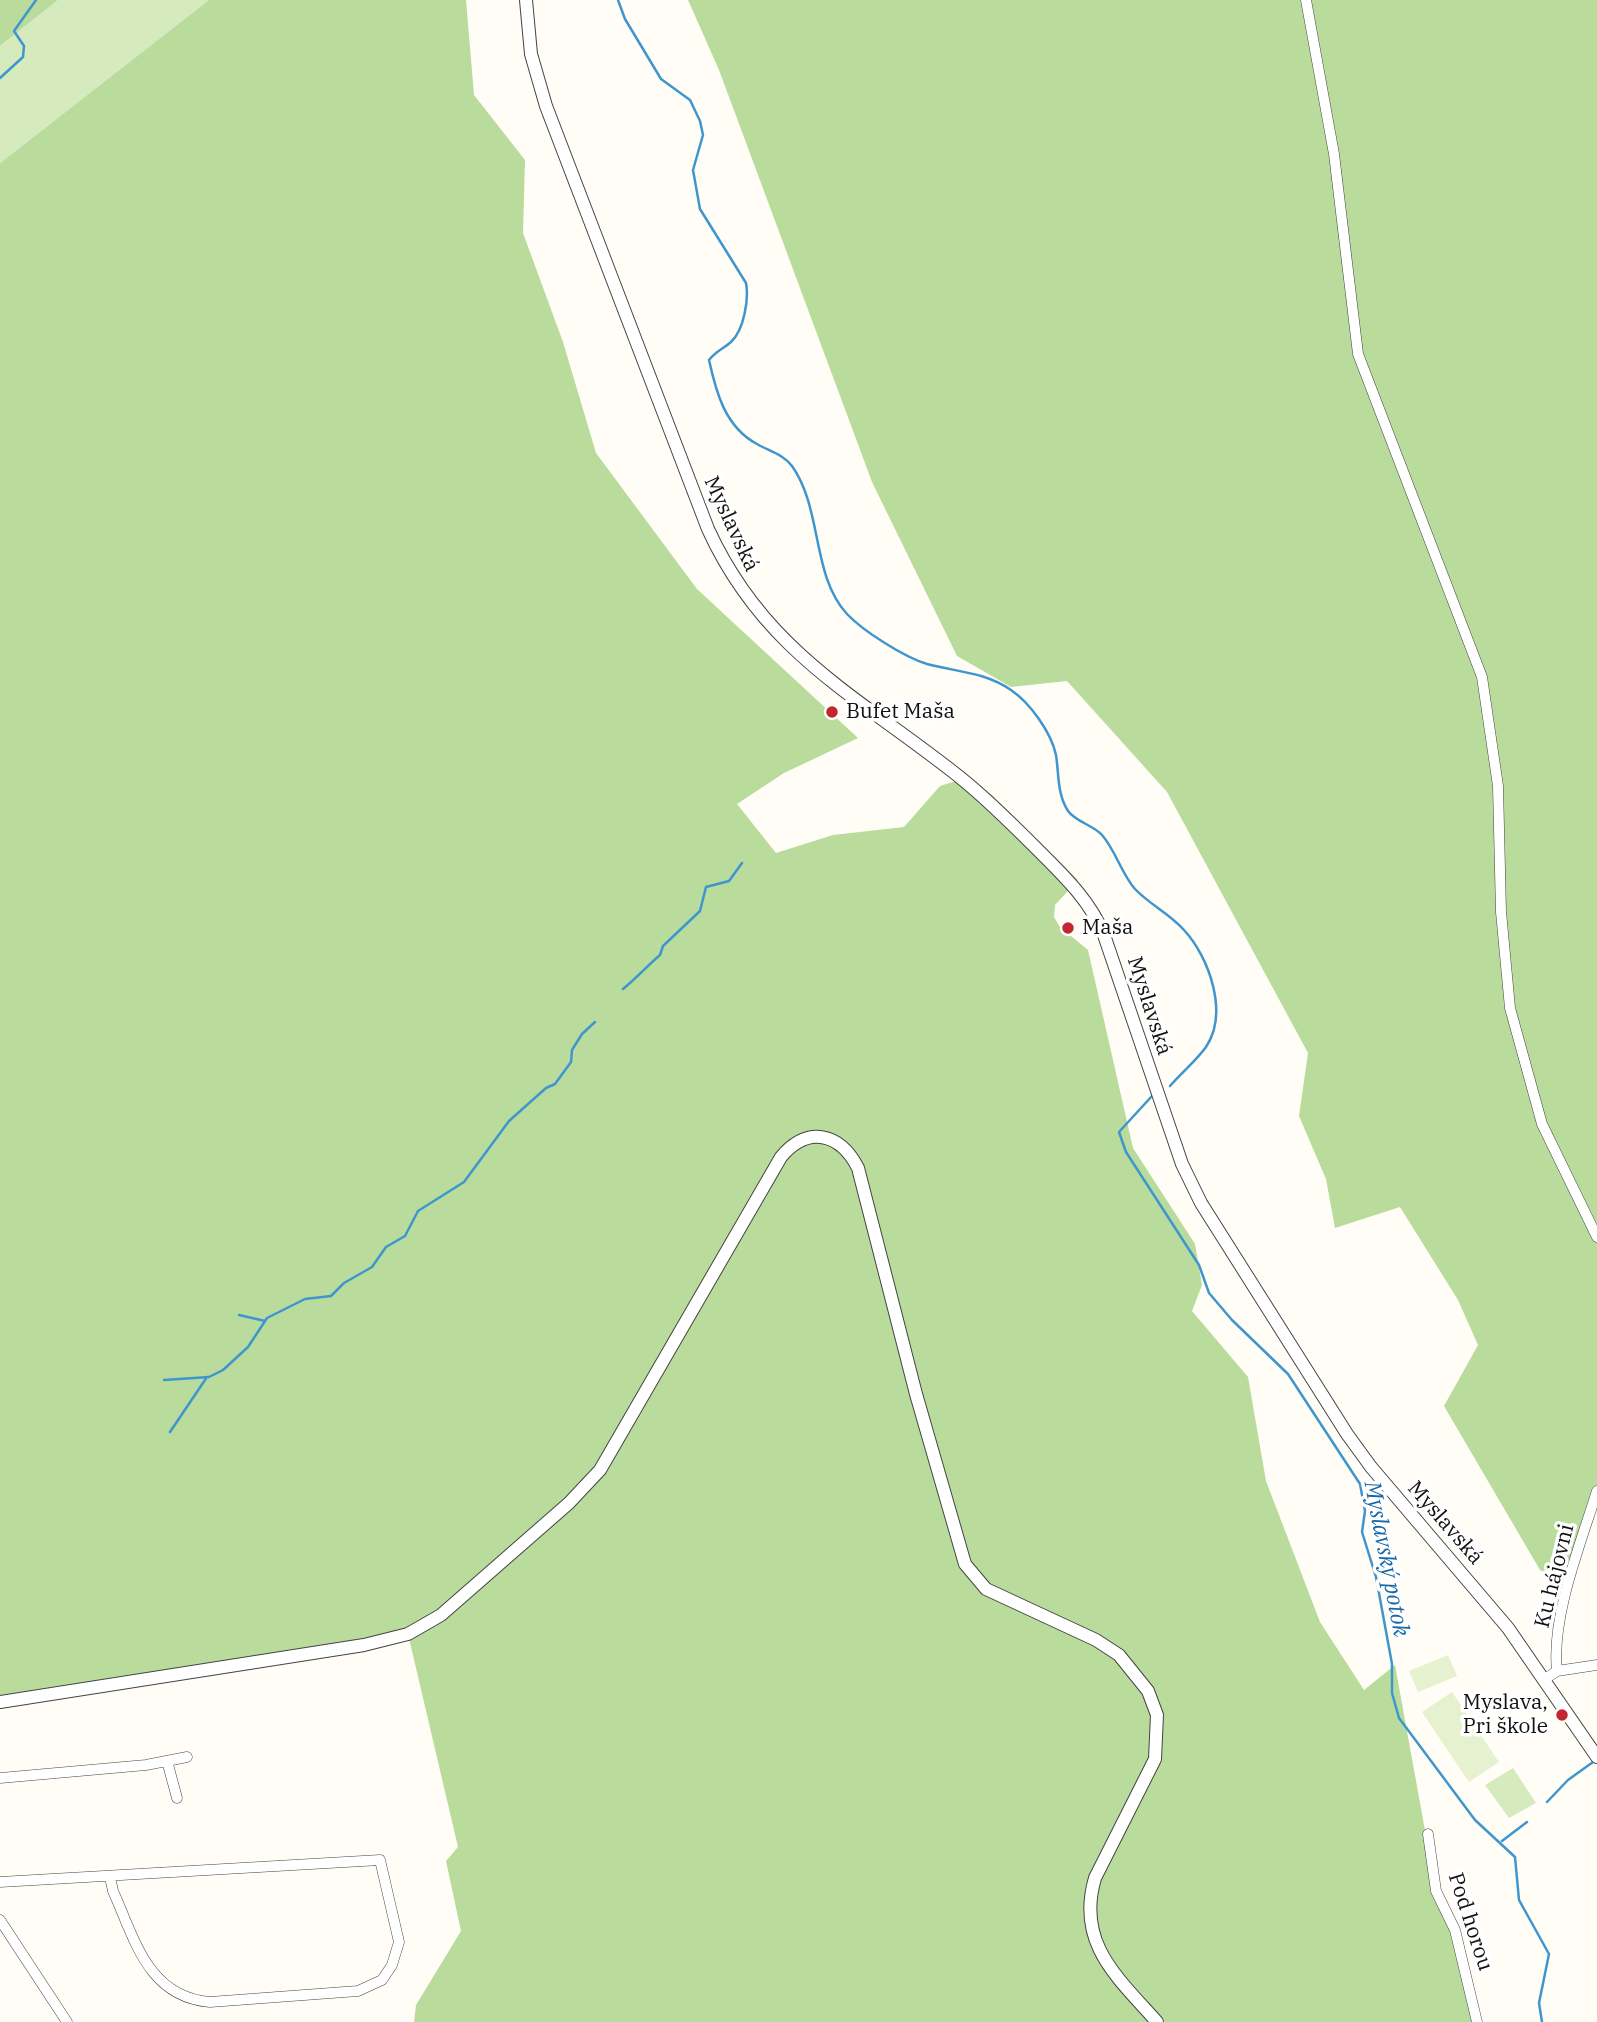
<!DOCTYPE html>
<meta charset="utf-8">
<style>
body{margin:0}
canvas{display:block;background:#fffdf5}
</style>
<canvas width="1597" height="2022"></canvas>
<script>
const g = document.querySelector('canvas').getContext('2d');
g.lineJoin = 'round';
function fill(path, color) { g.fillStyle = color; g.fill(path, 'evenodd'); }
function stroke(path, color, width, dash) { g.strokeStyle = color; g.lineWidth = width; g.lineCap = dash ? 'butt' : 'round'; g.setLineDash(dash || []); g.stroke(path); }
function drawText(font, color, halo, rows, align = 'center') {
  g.font = font + ' "IBM Plex Serif",serif'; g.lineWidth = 7; g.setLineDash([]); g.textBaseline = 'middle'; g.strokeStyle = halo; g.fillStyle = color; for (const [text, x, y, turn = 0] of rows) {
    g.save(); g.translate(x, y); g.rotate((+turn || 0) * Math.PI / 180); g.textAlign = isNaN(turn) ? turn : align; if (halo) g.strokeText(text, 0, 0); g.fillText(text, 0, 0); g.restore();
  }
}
fill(new Path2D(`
 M58,0h151l-209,163v-117z
 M1513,1768l23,35 -27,15 -24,-33z`), '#d5ebbd');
fill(new Path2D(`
 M0,0h58l-58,46z
 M209,0h257l8,95 51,65 -2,73 40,109 33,111 101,136 161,149 -74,35 -47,31 39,49 57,-18 71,-8 36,-41 29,-9 23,18 86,85 -23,25 -1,12 6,10 28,23 45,198 62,96 7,41 -10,26 56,66 18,104 54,141 44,68 31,-25 41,226 14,26 27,105h-1063l2,-17 45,-74 -15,-70 12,-14 -50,-213 -408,67v-1538z
 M688,0h909v1489l-28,97 -29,-16 -96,-164 34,-61 -20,-45 -58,-93 -65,21 -9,-49 -27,-63 9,-63 -141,-261 -100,-111 -56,6 -54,-31 -85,-174 -153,-412z`), '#b9dc9c');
fill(new Path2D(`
 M1448,1655l9,21 -39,16 -9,-21z
 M1452,1692l47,70 -30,20 -47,-70z`), '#e6f2cf');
stroke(new Path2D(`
 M618,0l7,19 36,60 29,21 10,21 3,14 -10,35 7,39 46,74c3,16 -2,47 -15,59 -8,7 -15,9 -22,18 7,32 16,67 48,84 12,7 26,10 35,22 31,44 19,109 55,148 16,17 57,43 80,50 30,8 58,8 84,26 19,13 40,42 45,65 3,19 1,39 12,56 8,11 25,14 34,24 14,16 19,38 33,54 14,15 35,25 49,41 25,27 45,83 22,117 -10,14 -25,26 -36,39
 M0,78l23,-21 1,-11 -10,-15 22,-31
 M623,989c14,-11 25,-24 37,-34l3,-9 37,-35 6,-24 23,-6 13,-18
 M1152,1096l-33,36 7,20 73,113 10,28 23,27 56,54 72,110 5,27 -3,21 14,45 16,87v29l7,25 76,102 40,37 4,43 30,54 -10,49 3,19
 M239,1315l26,6
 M164,1380l45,-3 14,-7 25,-23 19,-29 38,-19 26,-3 13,-13 28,-16 14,-20 19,-11 13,-25 46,-29 45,-61 37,-33 9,-4 16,-22 1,-12 10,-16 13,-12
 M170,1432l37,-55
 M1547,1802l21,-22 25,-18
 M1502,1841l25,-19`), '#3f96cf', 2.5);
const minor = new Path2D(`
 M1306,0l28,154 24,200 124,323 16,109 3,126 9,96 32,116 55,113
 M1557,1671c-6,-55 24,-128 40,-180
 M1545,1679l12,-8 40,-6
 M167,1761l10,37
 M0,1778l146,-13 41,-8
 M1428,1834l8,57 19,39 22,92
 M0,1882l380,-22 19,82 -7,23 -10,15 -24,11 -148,11c-62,-5 -75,-62 -97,-111l-3,-14
 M0,1920l67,102`);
const tertiary = new Path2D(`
 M526,0l5,54 15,52 162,423c57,125 153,169 254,250 26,21 50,45 74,69 26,26 54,52 68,87l78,229 19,39 146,231 24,33 137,161 89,129
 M0,1702l364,-57 44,-11 33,-19 128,-112 31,-33 181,-313c27,-32 59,-24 77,11l58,226 49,170 21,25 110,51 23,15 29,36 9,24 -2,44 -60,119c-19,65 22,99 62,144`);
stroke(minor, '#444', 11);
stroke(tertiary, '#444', 14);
stroke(minor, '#fff', 10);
stroke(tertiary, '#fff', 12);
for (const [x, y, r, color] of [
 [832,712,7,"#c4262e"],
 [1068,928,7,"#c4262e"],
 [1562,1715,7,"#c4262e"]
]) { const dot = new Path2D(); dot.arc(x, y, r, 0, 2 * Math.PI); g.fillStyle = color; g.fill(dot); stroke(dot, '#fff', 2.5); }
drawText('21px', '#111', '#fff', [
 ["Myslavská",731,524,65],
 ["Myslavská",1149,1006,72],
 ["Myslavská",1445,1523,49],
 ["Ku hájovni",1555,1576,-76],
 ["Pod horou",1470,1922,72]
]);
drawText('21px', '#111', '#fff', [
 ["Bufet Maša",846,712],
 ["Maša",1082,928],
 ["Myslava,",1548,1703,"right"],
 ["Pri škole",1548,1727,"right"]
], 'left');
drawText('italic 23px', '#1768a6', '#fff', [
 ["Myslavský potok",1386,1559,79]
]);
</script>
